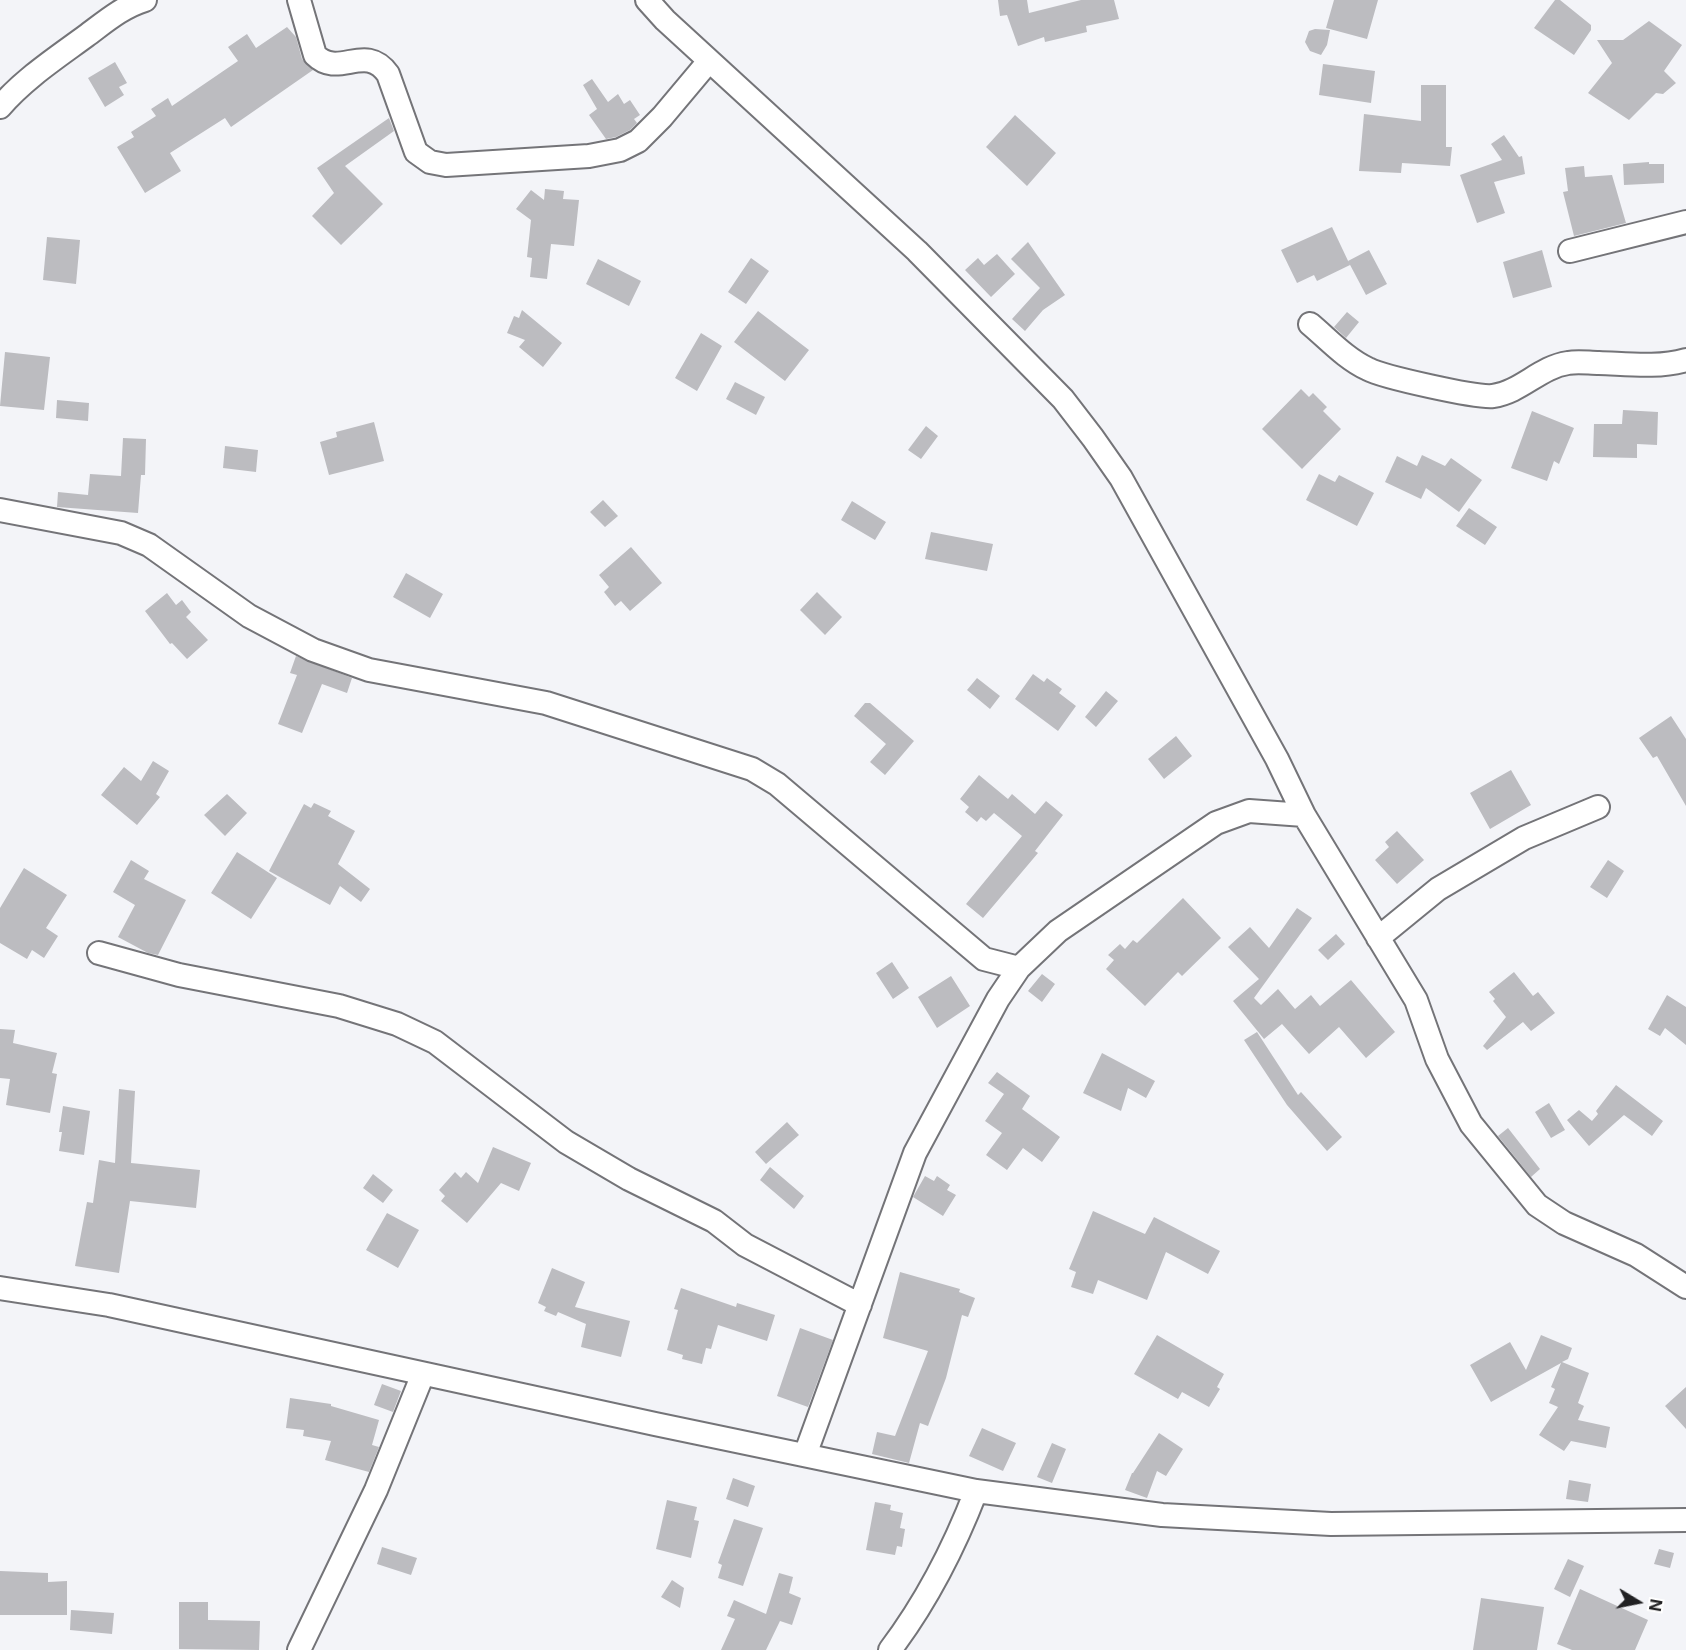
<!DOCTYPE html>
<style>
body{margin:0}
#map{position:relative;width:1686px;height:1650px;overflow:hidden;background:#f3f4f8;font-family:Inter,sans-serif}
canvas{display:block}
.north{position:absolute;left:1608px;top:1572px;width:60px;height:60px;-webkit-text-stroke:4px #fff;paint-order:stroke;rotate:100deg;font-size:16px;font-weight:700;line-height:24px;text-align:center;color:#212123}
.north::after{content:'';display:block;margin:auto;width:21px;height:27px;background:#212123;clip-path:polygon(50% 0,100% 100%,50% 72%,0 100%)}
</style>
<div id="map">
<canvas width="1686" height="1650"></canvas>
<div class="north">N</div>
</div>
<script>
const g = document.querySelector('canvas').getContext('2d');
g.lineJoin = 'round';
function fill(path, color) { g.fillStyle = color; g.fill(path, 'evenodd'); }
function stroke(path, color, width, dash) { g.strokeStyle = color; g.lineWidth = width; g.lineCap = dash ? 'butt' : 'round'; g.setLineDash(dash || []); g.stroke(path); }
fill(new Path2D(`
 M998,0h29l2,13 52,-13h33l5,19 -33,7 1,6 -42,10 -1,-5 -26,9 -11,-31 -7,1z
 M1334,0h44l-11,39 -41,-11z
 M1555,0h5l31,25v5l-17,25 -40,-27z
 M1649,21l33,24 -18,26 12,12 -13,11 -7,-1 -27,27 -41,-27 24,-30 -15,-23h26z
 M287,27l9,10 6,22 11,11 -82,57 -6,-9 -55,35 11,18 -36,22 -28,-46 17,-10 -3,-5 25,-16 -5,-7 17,-11 4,8 66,-45 -10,-14 19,-13 9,14z
 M1315,29l15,1 -3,15 -6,10 -11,-4 -5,-9 4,-11z
 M115,62l12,21 -8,4 5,8 -19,12 -17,-29z
 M1323,64l52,7 -4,32 -52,-8z
 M592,79l16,23 10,-8 6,10 6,-4 10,15 -6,4 3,4 -7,7 -14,7 -10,2 -17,-24 8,-6 -14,-24z
 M1421,85h25v62h6l-2,19 -48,-3 -1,10 -42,-2 5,-57 57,7z
 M1015,115l41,38 -29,33 -41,-39z
 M389,118l5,13 -49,35 38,38 -42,41 -29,-29 22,-23 -17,-25z
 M1504,135l15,22 3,-1 3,18 -31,8 11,31 -28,10 -17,-48 42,-15 -11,-16z
 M1649,162v2h15v19l-40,2 -1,-21z
 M1584,166l1,11 27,-2 14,48 -52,13 -11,-44 5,-1 -3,-23z
 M545,189l19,2 -1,8 16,1 -5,46 -23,-2 -4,35 -17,-2 2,-19 -5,-1 4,-37 -15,-11 15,-19 13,10z
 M1332,227l18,38 -33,16 -3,-6 -17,8 -16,-33z
 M47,237l33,3 -4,44 -33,-4z
 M1028,242l37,53 -22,15 -18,21 -13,-12 28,-31 -29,-29z
 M1369,250l18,34 -21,11 -18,-34z
 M1542,250l10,37 -39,11 -10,-36z
 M997,254l18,20 -24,23 -26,-27 13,-12 6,7z
 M751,258l18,13 -23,33 -18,-12z
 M598,259l43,22 -12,25 -43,-22z
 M522,310l40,33 -19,24 -24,-20 6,-7 -18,-7 7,-17 5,2z
 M758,311l51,39 -24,31 -51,-39z
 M1347,312l12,10 -13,16 -12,-11z
 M701,333l21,13 -25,45 -22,-13z
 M5,352l45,5 -6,53 -44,-4z
 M735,382l30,15 -9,18 -30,-16z
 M1301,389l8,8 4,-4 14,14 -4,4 18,18 -39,40 -40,-40z
 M57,400l32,3 -1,18 -32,-3z
 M1623,410l35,2 -1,33 -20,-1v14l-44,-1 1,-33h28z
 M1532,411l42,17 -15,36 -5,-3 -7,20 -36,-13z
 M374,422l10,39 -55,14 -9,-33 17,-5 -1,-5z
 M926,426l12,10 -17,23 -13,-9z
 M123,438l23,1 -1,36h-4l-3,38 -81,-6 1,-15 30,3 2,-21 31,2z
 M225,446l33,4 -2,22 -33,-4z
 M1422,455l23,11 6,-8 31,22 -23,32 -33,-24 -5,11 -36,-17 12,-26 20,10z
 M1319,474l16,8 4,-7 35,18 -17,33 -51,-26z
 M603,500l15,16 -13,11 -15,-15z
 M852,501l34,21 -11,18 -34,-20z
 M1469,508l28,19 -12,18 -29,-19z
 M931,532l62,12 -6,27 -62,-12z
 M631,547l31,36 -32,28 -9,-10 -6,5 -11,-14 5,-5 -10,-12z
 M406,573l37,21 -13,24 -37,-21z
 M817,592l25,25 -17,18 -25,-25z
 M167,593l9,12 6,-5 9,12 -5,5 22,23 -21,19 -15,-16 -2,1 -25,-33z
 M296,656l56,22 -5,15 -25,-9 -20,49 -24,-9 19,-49 -7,-2z
 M1033,674l11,8 3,-4 15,11 -3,4 17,13 -18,25 -43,-32z
 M977,678l23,18 -10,13 -23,-19z
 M1106,691l12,10 -22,26 -11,-10z
 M865,703h5l44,38 -29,34 -15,-13 16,-18 -32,-28z
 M1671,716l15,23v67l-29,-50 -4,2 -14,-20z
 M1176,736l16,20 -28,23 -16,-20z
 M153,761l16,10 -13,23 4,3 -23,28 -36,-30 23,-28 17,14z
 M1511,770l20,35 -41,24 -20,-36z
 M979,775l29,24 4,-5 23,20 11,-13 17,14 -28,36 3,2 -55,65 -17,-14 56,-68 -28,-23 -8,8 -5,-4 -4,5 -12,-10 4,-5 -9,-8z
 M227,794l20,19 -22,23 -21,-21z
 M314,803l17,8 -3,5 27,15 -17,33 32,25 -9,13 -21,-16 -10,19 -61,-34 35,-67 7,4z
 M1397,831l27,29 -27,24 -22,-24 14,-13 -4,-5z
 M237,852l40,26 -26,41 -40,-26z
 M131,860l18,11 -5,8 42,21 -28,55 -10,-2 -30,-16 17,-32 -22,-13z
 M1608,860l16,11 -17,27 -17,-11z
 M24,868l43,27 -21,33 12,8 -14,22 -12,-8 -5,9 -27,-16v-35z
 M1183,898l38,40 -39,38 -4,-4 -33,34 -39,-37 8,-9 -6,-5 12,-11 5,5 8,-9 4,3z
 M1297,908l15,10 -58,80 7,7 17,-16 17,20 16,-14 9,11 31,-26 44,52 -29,26 -27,-31 -30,27 -27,-30 -18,15 -31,-38 26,-22 -31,-32 22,-20 19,21z
 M1336,934l9,10 -17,16 -10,-10z
 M892,962l17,26 -16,11 -17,-26z
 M1514,972l19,24 5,-4 17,21 -24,18 -8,-9 -36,28 -4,-4 23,-29 -13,-16 2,-2 -6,-7z
 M1042,974l13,10 -13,18 -14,-11z
 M951,976l19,30 -33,22 -19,-31z
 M1667,995l19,12v38l-21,-17 -5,8 -12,-7z
 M0,1029l15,1 -2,13 44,10 -5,20 5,1 -7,39 -44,-8 4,-26 -10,-1z
 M1257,1032l41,63 3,-3 41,45 -15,14 -40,-46 -43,-65z
 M1102,1053l53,28 -9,17 -18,-10 -7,23 -38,-18z
 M997,1072l33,24 -8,13 38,28 -18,25 -19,-14 -16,22 -21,-15 16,-22 -17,-12 19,-27 -16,-11z
 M1616,1085l47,36 -11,15 -28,-21 -35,31 -22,-26 12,-10 13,11 6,-7 -2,-3z
 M119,1089l16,2 -4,72 69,7 -4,38 -66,-7 -11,72 -44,-7 12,-64 6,1 6,-43 16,3z
 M1549,1103l16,27 -14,8 -16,-26z
 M63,1106l27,5 -6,44 -25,-4 3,-19h-3z
 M787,1122l12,13 -33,29 -11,-12z
 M1508,1128l32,41 -9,8 -33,-41z
 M493,1147l38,16 -12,28 -18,-8 -34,40 -26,-22 4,-5 -6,-6 16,-18 6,6 5,-6 12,11z
 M770,1167l34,29 -10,13 -34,-29z
 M373,1174l20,16 -10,13 -20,-15z
 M925,1176l9,5 3,-5 13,9 -3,5 9,5 -13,21 -30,-19z
 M1093,1211l52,23 9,-17 66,34 -12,23 -42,-22 -19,48 -49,-20 -5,14 -22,-7 5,-15 -7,-3z
 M387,1213l32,17 -21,38 -32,-18z
 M552,1268l33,14 -10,25 55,14 -9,36 -40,-10 5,-23 -28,-12 -2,4 -12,-5 2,-4 -8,-4z
 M900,1272l60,17 -1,3 16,6 -7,19 -6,-2 -16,63 -18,48 -8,-3 -11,40 -37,-9 5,-22 18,4 33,-85 -45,-13z
 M681,1288l55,19 1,-4 38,12 -8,26 -49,-16 -7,24 -5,-1 -4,16 -20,-5 1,-4 -16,-5 11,-40 -4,-1z
 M800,1328l33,12 -25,67 -31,-11z
 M1157,1335l67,39 -7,13 3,2 -11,18 -27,-15 -4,7 -44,-25z
 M1541,1335l31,13 -4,11 -6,3 27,11 -11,30 6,3 -6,14 32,7 -4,21 -35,-7 -7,10 -25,-16 19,-28 -9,-4 6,-14 -4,-2 10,-24 -70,39 -21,-37 40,-23 16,28z
 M382,1384l19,7 -8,21 -19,-7z
 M1686,1387v42l-21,-23z
 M290,1398l41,6v2l48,14 -7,25 7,2 -10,25 -44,-12 6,-19 -28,-5 1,-6 -18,-2z
 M982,1428l34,15 -13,28 -34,-15z
 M1159,1433l24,16 -17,27 -9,-5 -10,27 -22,-8 7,-17h1z
 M1052,1443l14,6 -14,34 -15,-6z
 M733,1478l22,8 -7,21 -22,-8z
 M1569,1480l22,4 -3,18 -22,-3z
 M667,1500l30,7 -3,13 5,1 -8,37 -35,-9z
 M875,1502l16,3 -1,5 13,3 -3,15 5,1 -3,18 -5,-1 -2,9 -29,-5z
 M734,1519l29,9 -20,58 -25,-8 4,-13 -4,-2z
 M382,1547l35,11 -6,17 -34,-11z
 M1659,1549l15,4 -4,15 -16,-4z
 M1568,1559l16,7 -14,31 -16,-8z
 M0,1571l48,2v9l19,-1v34h-67z
 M779,1573l14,4 -4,16 12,5 -9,27 -12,-4 -14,29h-45l14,-31 -8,-3 7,-16 32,14z
 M672,1580l12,8 -4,20 -19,-11z
 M1580,1589l68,31 -13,30h-63l-15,-6z
 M1481,1598l63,9 -7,43h-64z
 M179,1602h29v18l52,1 -1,29 -80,-1z
 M71,1610l43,3 -2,21 -42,-4z`), '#bcbcc0');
const minor = new Path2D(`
 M299,0l16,55c24,24 50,-13 73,19l28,78 14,10 16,3 143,-9 31,-6 18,-9 24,-24 47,-56
 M647,0l18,20 252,231 146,148 30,39 28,40 156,281 27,56 112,185 21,59 34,65 66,81 27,18 72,32 50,32
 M0,107c24,-28 56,-49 86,-71 19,-14 36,-29 59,-36
 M1570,251l116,-29
 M1310,324c18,15 36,35 58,45 15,8 109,29 125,27 28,-4 47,-29 75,-33 10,-2 21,0 31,0 29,1 59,5 87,-3
 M0,510l121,23 28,12 100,71 64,34 56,20 177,33 206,66 25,15 207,175 35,9
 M1378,938l60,-49 86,-51 74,-31
 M99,953l80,22 160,31 58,18 38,18 131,100 63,37 85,42 31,24 115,60
 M0,1288l109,17 546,119 321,67 186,24 169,9 355,-4
 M805,1455l110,-302 83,-154 21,-31 39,-37 158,-108 33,-12 55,4
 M299,1650l77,-160 47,-116
 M890,1650c37,-49 64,-102 86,-159`);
stroke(minor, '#747478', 26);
stroke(minor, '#fff', 22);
</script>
